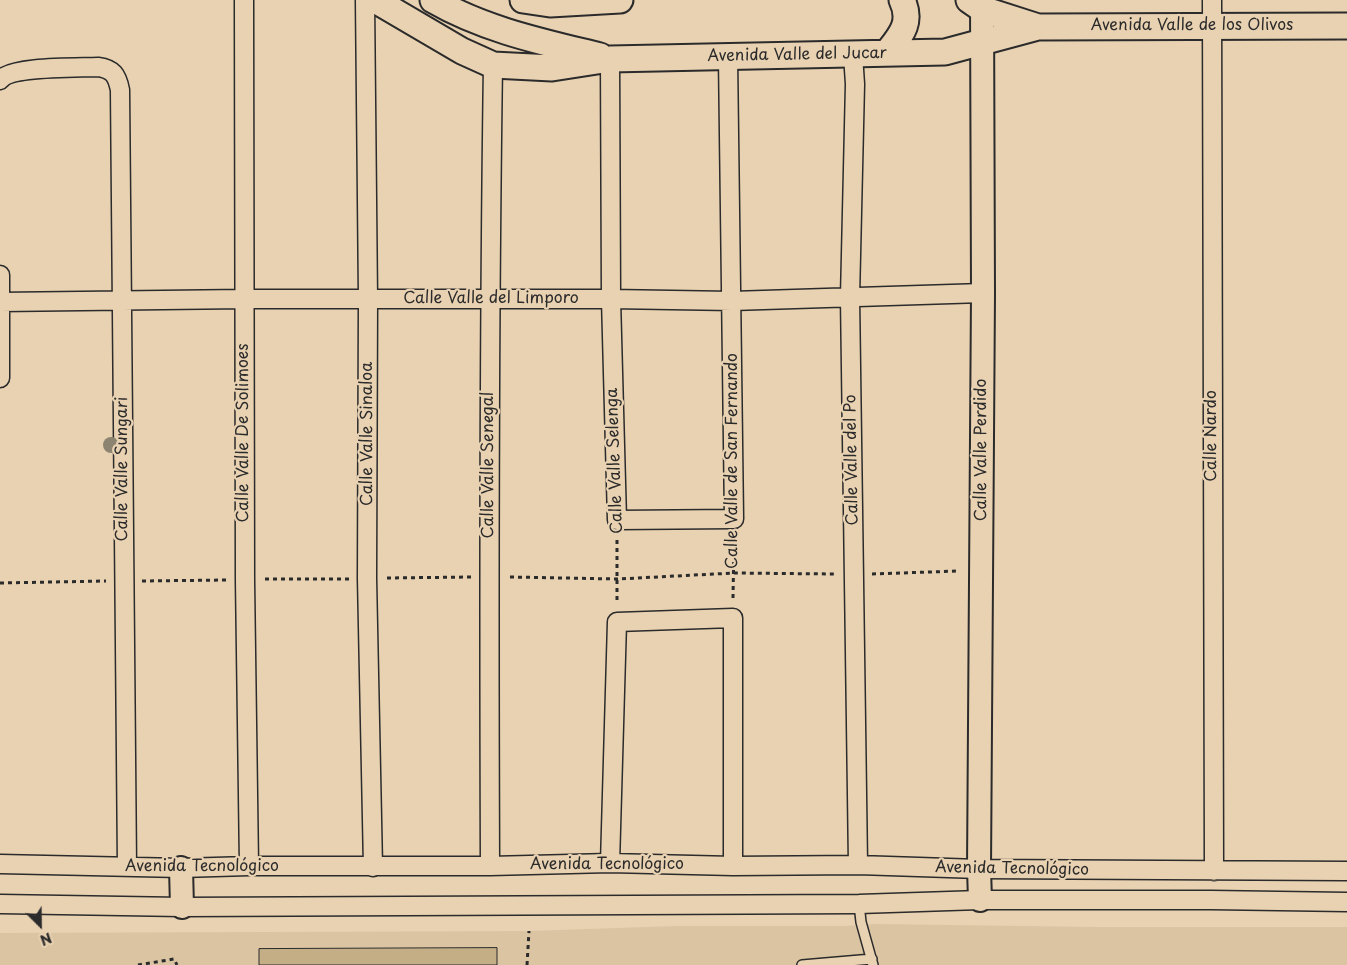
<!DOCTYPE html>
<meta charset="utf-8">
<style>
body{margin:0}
#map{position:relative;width:1347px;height:965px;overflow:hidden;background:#e9d2b2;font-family:"Playpen Sans",sans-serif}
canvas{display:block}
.north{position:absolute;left:15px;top:900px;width:50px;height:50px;-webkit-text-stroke:4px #e9d2b2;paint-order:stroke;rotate:157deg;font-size:14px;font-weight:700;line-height:20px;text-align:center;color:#2b2b2b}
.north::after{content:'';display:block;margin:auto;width:18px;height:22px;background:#2b2b2b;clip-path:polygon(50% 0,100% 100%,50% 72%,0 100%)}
</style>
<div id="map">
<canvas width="1347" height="965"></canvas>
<div class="north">N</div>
</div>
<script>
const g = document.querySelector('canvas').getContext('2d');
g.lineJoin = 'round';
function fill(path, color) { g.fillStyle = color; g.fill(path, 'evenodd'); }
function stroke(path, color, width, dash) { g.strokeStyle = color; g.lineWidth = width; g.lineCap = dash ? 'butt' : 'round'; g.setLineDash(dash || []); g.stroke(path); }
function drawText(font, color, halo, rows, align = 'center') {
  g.font = font + ' "Playpen Sans",sans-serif'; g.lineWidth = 4.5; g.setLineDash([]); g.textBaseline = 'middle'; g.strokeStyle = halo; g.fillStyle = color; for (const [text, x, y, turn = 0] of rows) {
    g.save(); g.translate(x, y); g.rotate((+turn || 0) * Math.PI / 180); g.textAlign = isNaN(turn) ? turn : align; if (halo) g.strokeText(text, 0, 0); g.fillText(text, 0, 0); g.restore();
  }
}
fill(new Path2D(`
 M875,924l221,3h251v38h-1347v-32l529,-2 147,-5h169z`), '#dac4a2');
const building = new Path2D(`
 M497,948v17h-238v-16z`);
fill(building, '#c3ae85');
stroke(building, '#2b2b2b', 1);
const service = new Path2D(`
 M859,904l2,18 12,43
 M802,965l70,-6`);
const minor = new Path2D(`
 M244,0l1,580 4,286
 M365,0l3,299 -1,279 6,289
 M1212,0l2,871
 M853,55l2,29 -5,213 8,568
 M610,59l1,240 6,221 117,-1 -6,-462
 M0,80c11,-14 78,-12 98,-13 15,2 19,8 22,23l7,777
 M0,275v103
 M0,302l244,-3h367l121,2 251,-8
 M610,863l7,-241 116,-4v248
 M0,864l181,4 68,-2h241l120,-3 123,3 125,-1 121,4 368,2
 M490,866c-1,-267 -1,-534 3,-801
 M0,904l182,3 677,-3 121,-4h231l136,2`);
const tertiary = new Path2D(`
 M181,868l1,39
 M980,900l-1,-31 4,-576 -1,-293`);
const secondary = new Path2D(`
 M375,0l87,51 31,14 59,3 58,-9 335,-7 93,-25 309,-1
 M433,0c52,30 110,42 167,56
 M523,0l27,4 70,-4
 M969,0l13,9 56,18
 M887,53c13,-17 26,-30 15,-53`);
stroke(service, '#2b2b2b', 12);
stroke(minor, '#2b2b2b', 21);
stroke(tertiary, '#2b2b2b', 26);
stroke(secondary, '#2b2b2b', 29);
stroke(new Path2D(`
 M617,540v64
 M872,574l86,-3
 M510,577l108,2 116,-6 102,1
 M387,578l84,-1
 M265,579h84
 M142,581l84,-1
 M0,583l106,-2
 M733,598l1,-59
 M138,965l36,-6 3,6
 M527,965l2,-34`), '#2b2b2b', 3, [4, 4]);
stroke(service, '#e9d2b2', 9);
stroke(minor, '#e9d2b2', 18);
stroke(tertiary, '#e9d2b2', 22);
stroke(secondary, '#e9d2b2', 25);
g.fillStyle = '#8c8470';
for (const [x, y] of [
 [111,445]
]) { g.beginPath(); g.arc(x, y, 8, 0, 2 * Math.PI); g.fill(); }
drawText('16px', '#2b2b2b', '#e9d2b2', [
 ["Avenida Valle de los Olivos",1192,26],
 ["Avenida Valle del Jucar",797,55,-1],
 ["Calle Valle del Limporo",491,299],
 ["Calle Valle De Solimoes",244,433,-90],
 ["Calle Valle Sinaloa",368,434,-90],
 ["Calle Nardo",1212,436,-90],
 ["Calle Valle Perdido",982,450,-90],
 ["Calle Valle del Po",852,460,-91],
 ["Calle Valle Selenga",615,461,-92],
 ["Calle Valle de San Fernando",733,461,-90],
 ["Calle Valle Senegal",489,465,-90],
 ["Calle Valle Sungari",123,469,-90],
 ["Avenida Tecnológico",607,865],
 ["Avenida Tecnológico",202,867],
 ["Avenida Tecnológico",1012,869,1]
]);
</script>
